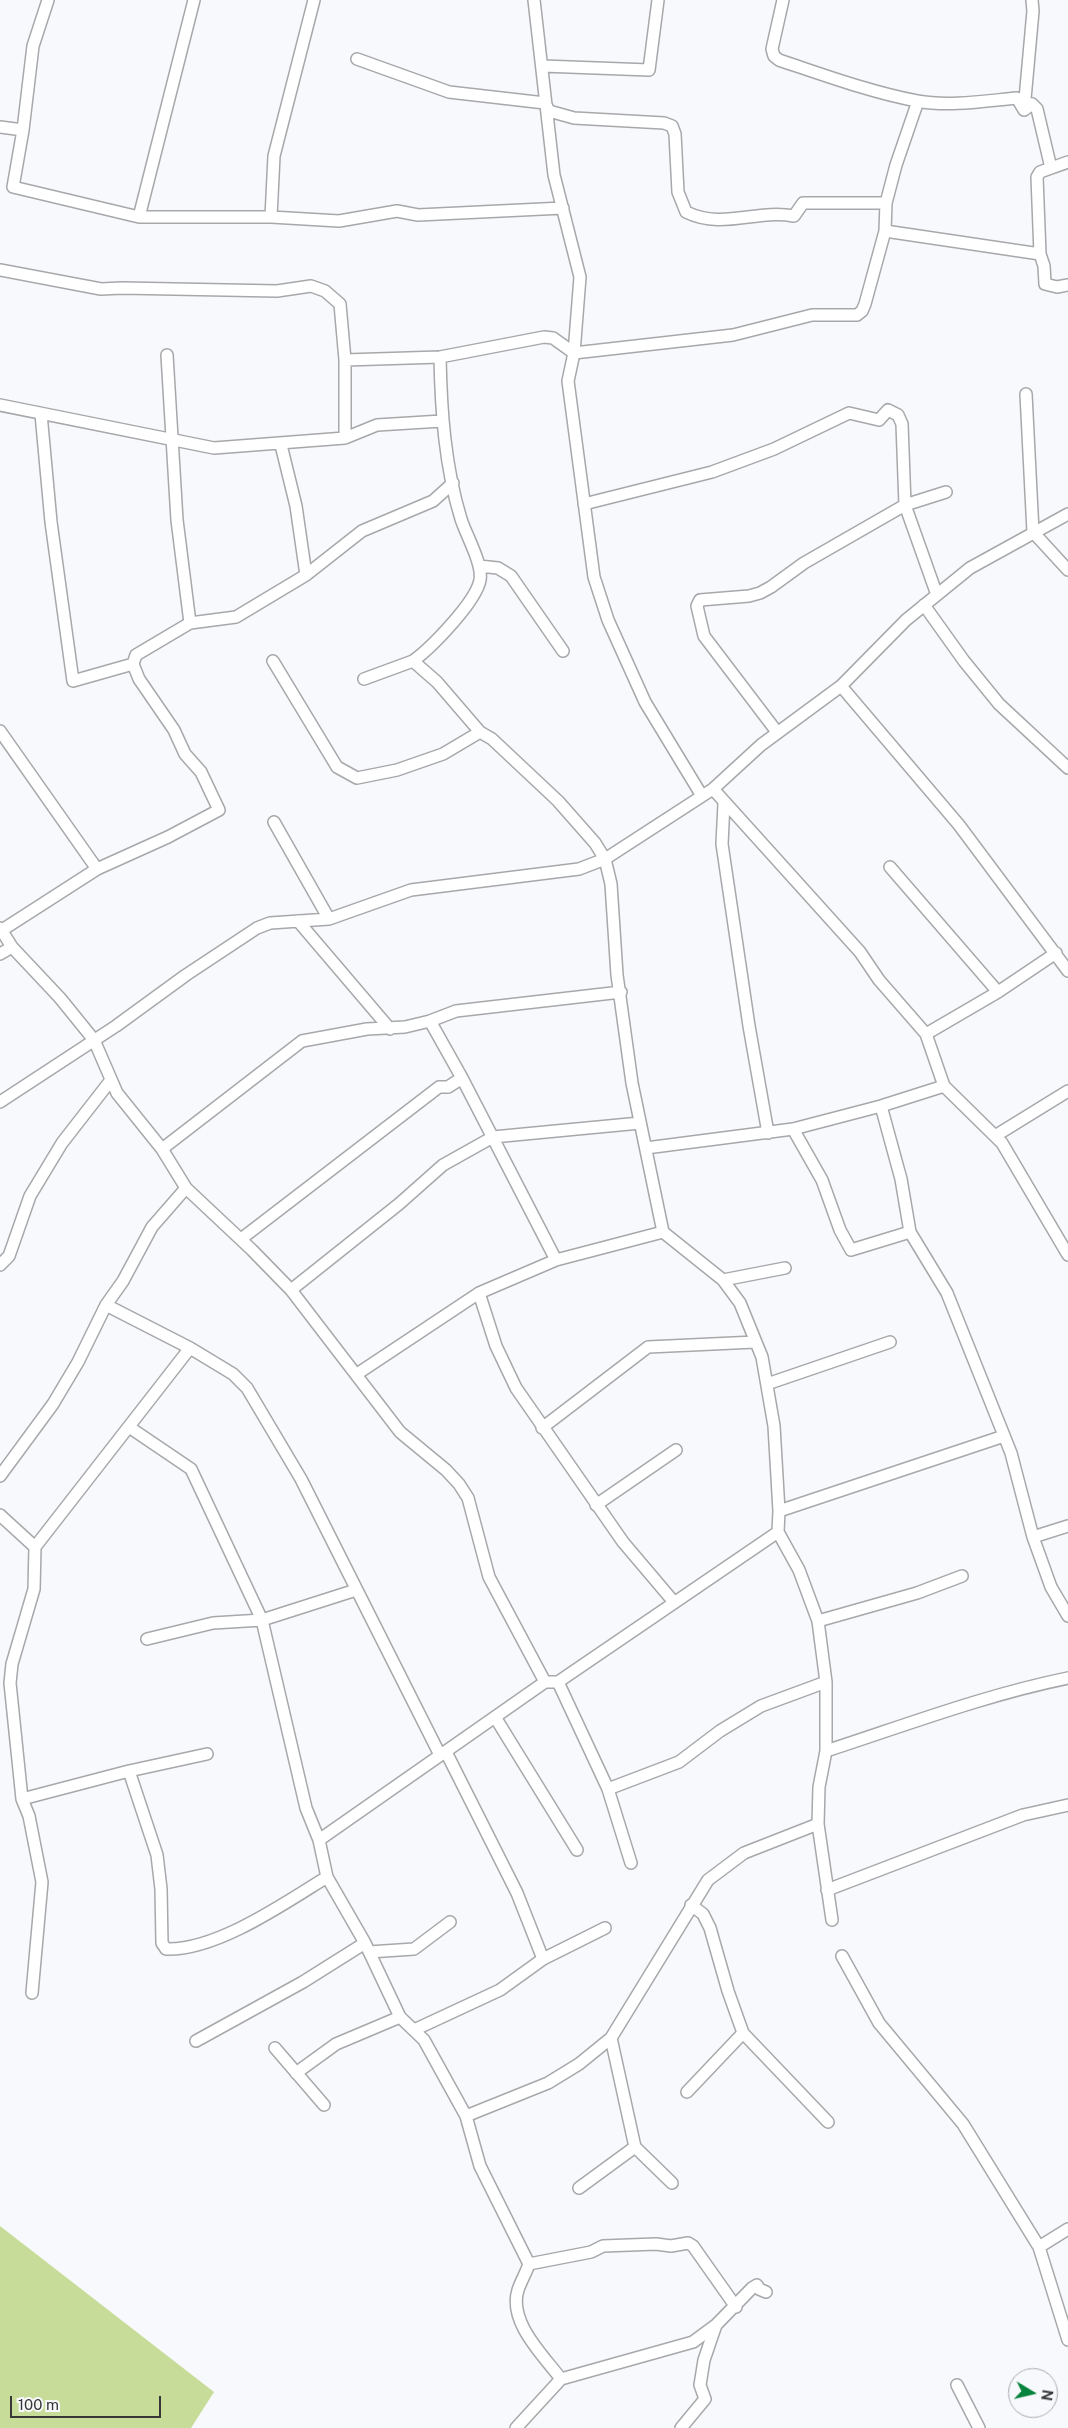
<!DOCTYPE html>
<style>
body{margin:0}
#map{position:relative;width:1068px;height:2428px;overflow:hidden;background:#f8f9fc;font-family:"Public Sans",sans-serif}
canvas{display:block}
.north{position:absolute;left:1008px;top:2368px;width:50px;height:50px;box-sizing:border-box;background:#f8f9fc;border:1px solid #ababae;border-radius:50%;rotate:99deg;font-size:14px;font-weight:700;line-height:20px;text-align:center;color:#373738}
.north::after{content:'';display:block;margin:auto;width:18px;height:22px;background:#07833d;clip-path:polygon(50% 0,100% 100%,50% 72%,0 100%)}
.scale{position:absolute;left:10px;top:2396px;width:151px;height:22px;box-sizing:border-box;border:2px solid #373738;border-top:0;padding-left:6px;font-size:15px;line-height:18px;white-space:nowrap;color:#373738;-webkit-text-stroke:4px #f8f9fc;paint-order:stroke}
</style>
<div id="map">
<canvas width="1068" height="2428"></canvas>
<div class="north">N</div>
<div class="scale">100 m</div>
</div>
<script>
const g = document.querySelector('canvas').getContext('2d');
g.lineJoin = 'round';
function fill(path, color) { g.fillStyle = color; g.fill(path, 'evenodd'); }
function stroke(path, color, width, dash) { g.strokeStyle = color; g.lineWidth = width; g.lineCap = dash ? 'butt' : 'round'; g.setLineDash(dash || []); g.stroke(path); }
fill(new Path2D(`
 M0,2226l214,166 -23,36h-191z`), '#c7dc98');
const minor = new Path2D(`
 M534,0l20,175 26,102 -6,76 -6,28 26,196 14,43 37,82 57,94
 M783,0l-11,49 2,7 5,4c45,15 91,32 138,41 32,6 68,0 100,-3l7,12 8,-6 5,5 14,59
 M357,59l92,33 96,11 4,8 25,7 90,5 8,3 3,8 3,58 8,20c37,18 70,-3 108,4l9,-13h83
 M543,66l106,4 9,-70
 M1024,110l9,-99 -1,-11
 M0,127l23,3 10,-84 15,-46
 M23,130l-10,57 126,30h132l68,4 58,-10 21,4 145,-7
 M1068,162l-28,10 -3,5 3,77 4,12 1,18 12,3 11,-2
 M139,217l55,-217
 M271,217l3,-61 40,-156
 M885,231l155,23
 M0,270l101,19 21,-1 155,3 34,-5 14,5 15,13 5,56v78
 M167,355l10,165 13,103
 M440,357c1,54 5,110 21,162 5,16 22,45 19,61 -4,22 -49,68 -67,81l24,21 43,50 12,7 66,62 37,42 10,16 6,25 6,91 15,108 31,149 60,48 17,23 22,54 12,69 5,85 -1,21 21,38 19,51 8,61v69l-7,36 -1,37 14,96
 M345,360l95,-3 104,-20 9,1 21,15 159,-18 79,-20h45l5,-4 3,-7 20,-73 1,-28 10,-38 22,-64
 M1026,394l7,138 35,38
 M0,405l214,43 131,-10 32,-13 65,-4
 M41,414l10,108 22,159 60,-17
 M281,445l15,61 10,69
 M584,504l128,-32 62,-23 75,-36 30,7 9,-10 10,5 4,9 3,81 32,90
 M479,566l19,2 13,8 52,75
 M924,605l40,56 35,43 69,64
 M273,661l64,106 20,11 40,-8 46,-16 37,-22
 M364,679l49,-18
 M841,686l118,139 109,146
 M0,731l97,138
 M777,732l-73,-96 -7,-30 3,-6 49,-4 11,-3 11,-6 33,-24 101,-58 41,-13
 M713,789l147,163 19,28 47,54 18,52 58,57 66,112
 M724,803l-2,41 27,182 19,107
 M274,822l55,97
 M890,867l108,125
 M298,921l92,108
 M0,928l12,19 48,51 34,42 23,53 45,56 24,39 66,62 39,40 109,142 46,38 13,14 9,14 21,79 56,105
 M2,930l95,-61 71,-32 51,-27 -18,-38 -16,-18 -11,-24 -35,-51 -6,-15 3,-9 54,-32 46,-6 70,-42 56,-44 71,-30 20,-18
 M0,954l12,-7
 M430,1021l32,57 94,182
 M926,1034l72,-42 58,-39
 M0,1102l116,-76 70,-51 71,-47 13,-5 59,-4 82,-29 168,-21 26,-10 108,-70 48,-44 80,-59 65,-66 64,-52 98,-54
 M881,1106l20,73 9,53
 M793,1129l29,51 18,50 11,20 59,-18 37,61 64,160 22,84 18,50 17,29
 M995,1136l73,-45
 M646,1148l147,-19 88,-23 63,-20
 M162,1149l140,-108 65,-12 38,-2 25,-6 26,-10 165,-19
 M241,1239l198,-152h9l14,-9
 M0,1265l9,-9 21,-60 32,-53 49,-63
 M723,1280l62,-12
 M291,1290l108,-86 44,-39 50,-28 147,-14
 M479,1293l17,53 20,42 107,154 50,59
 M106,1305l84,43 43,26 14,14 54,91 139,276
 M357,1374l122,-81 77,-33 107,-28
 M767,1384l123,-42
 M129,1427l62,42 71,151 44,188 13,32 8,37 38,66 35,74 24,23 42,76 14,50 49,98c-3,9 -8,17 -11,26 -10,32 25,65 43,89
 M542,1428l106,-81 107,-5
 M0,1476l53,-72 25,-42 28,-57 17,-24 29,-54 34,-39
 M596,1505l80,-55
 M779,1511l225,-75
 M0,1515l35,32 -1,42 -22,75 -2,19 12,116 7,17 13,66 -10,111
 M1033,1537l35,-11
 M35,1547l155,-199
 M818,1621l99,-28 45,-17
 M147,1639l66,-16 49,-3 94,-30
 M558,1682l50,107 23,74
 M495,1717l82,133
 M826,1751c80,-26 159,-56 242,-73
 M446,1752l71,141 26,66
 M129,1771l28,84 4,34 1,54 4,6c50,2 119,-46 161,-72
 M608,1789l71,-27 41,-31 41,-25 65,-24
 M22,1799l107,-28 78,-17
 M319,1840l226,-158h13l220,-150
 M827,1890l196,-75 45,-10
 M691,1905l12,9 7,14 18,63 15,42 85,89
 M369,1952l45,-3 36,-27
 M842,1956l37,67 84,101 76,123 29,93
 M414,2030l86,-40 43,-31 62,-31
 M611,2038l24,109 37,36
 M196,2041l107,-59 62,-39
 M275,2048l49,57
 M296,2073l40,-29 64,-27
 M687,2092l56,-59
 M466,2116l82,-33 31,-19 32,-26 97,-158 36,-27 74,-29
 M579,2188l56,-41
 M1039,2247l29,-18
 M529,2264l62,-12 12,-6 53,-2 15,2 17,-3 5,3 43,61
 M957,2385l22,43
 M516,2428l45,-49 132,-37 23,-17
 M681,2428l24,-29 -5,-14 4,-25 12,-35 36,-37 5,-3 2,4 7,3`);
stroke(minor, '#a6a8aa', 14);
stroke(minor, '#fff', 11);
</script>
